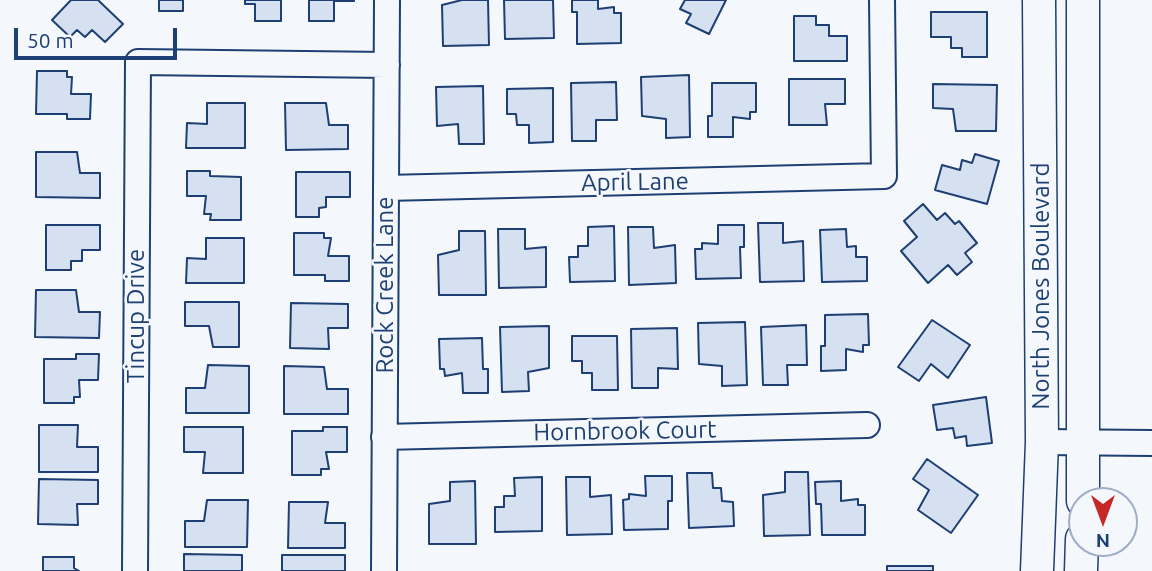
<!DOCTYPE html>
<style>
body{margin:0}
#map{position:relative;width:1152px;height:571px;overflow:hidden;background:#f4f7fb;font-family:Ubuntu,sans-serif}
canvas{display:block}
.north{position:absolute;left:1068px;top:487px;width:70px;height:70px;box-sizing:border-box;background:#f4f7fb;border:2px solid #9eadc5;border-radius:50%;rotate:180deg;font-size:19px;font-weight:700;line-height:28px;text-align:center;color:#1d3f73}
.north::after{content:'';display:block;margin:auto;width:24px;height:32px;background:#c62828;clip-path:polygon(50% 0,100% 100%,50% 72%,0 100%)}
.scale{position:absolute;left:14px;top:28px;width:163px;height:32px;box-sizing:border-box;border:4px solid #1d3f73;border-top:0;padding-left:9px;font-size:21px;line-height:24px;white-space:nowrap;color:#1d3f73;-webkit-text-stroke:5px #f4f7fb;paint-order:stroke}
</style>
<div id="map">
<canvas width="1152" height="571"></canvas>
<div class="north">N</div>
<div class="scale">50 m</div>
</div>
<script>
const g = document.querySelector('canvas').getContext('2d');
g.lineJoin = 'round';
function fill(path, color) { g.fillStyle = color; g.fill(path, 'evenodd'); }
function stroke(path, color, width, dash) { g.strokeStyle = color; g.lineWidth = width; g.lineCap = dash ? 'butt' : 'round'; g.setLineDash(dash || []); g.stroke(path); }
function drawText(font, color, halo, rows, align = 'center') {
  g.font = font + ' Ubuntu,sans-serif'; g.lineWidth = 5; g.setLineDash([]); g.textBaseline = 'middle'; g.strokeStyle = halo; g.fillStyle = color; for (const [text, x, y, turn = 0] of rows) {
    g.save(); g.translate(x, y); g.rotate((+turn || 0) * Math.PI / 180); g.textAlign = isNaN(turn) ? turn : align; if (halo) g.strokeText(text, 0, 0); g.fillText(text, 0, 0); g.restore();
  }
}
const building = new Path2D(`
 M71,0h27l25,24 -18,18 -13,-12 -7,7 -8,-7 -7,7 -18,-17z
 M159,0h24v11h-24z
 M245,0h36v21h-26v-17h-10z
 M309,0h45v1h-20v20h-25z
 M462,0h26l1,45 -46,1 -1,-41z
 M504,0h49l1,38 -49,1z
 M572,0h26v9l16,-2v6h7v30l-44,1v-32h-5z
 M685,0h41l-17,34 -23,-11 5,-9 -11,-5z
 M931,12h56v45h-25v-9h-11v-11h-20z
 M794,16h22v9h13v11h18v25h-53z
 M37,71h30v6h5l-1,17h20l-1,25h-23v-5h-31z
 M689,75l1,62 -24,1v-19l-24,-3 -1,-39z
 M789,79h56v25h-20l2,21h-38z
 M616,82l1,38h-21v21h-24l-1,-58z
 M712,83h44v29h-6v7l-17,-2v20h-25v-21h4z
 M933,84l64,1 -1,46h-40l-3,-22 -20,-1z
 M483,86l1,58h-25l-1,-20 -21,2 -1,-39z
 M553,88v54l-24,1v-18h-12l-1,-11h-9v-25z
 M207,103h38v45h-59l1,-25 20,1z
 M285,103h41l3,22h19v24l-62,1z
 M36,152h41l3,21h20v25l-64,-1z
 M975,154l24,7 -12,43 -52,-14 7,-25 18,5 2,-10 10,3z
 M187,171h23v5l31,1v43h-31l1,-6h-7l2,-18h-19z
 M296,172h54v25h-24v10l-7,1v9h-23z
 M923,204l14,16 8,-7 10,11 4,-3 18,22 -12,10 7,9 -15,13 -9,-10 -20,18 -27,-32 16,-14 -13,-16z
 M758,223h25v20l20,-2 1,40 -44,1z
 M46,225h54v25h-18v11h-11v9h-25z
 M718,225h26v22h-4l1,31 -45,1 -1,-30h7v-6l16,1z
 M614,226l1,55 -45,1 -1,-25h9v-11h10v-19z
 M628,227h25l1,21 21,-3 1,38 -47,2z
 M498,229h27v20l21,-2v40l-47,1z
 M846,229l1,18 9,-1v11h11v24l-45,1 -2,-52z
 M459,231h26l1,64h-47l-1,-40 21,-5z
 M294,233h30v5h7l-3,18h21v25h-24v-6h-31z
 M206,238h38v45h-58l1,-25 19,1z
 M36,290h40l3,22h21l-1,26 -64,-1z
 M185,302h54v45h-26l-4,-21h-24z
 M291,303l57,1v24h-20l1,21 -39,-1z
 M868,314l1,31h-6v7l-17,-3v21l-25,1v-25h4v-31z
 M932,320l38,25 -22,33 -17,-14 -12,17 -21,-14z
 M745,322l2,63 -25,1v-20l-23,-2 -1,-41z
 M806,325l1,40h-20l1,20h-25l-2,-58z
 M549,326v42l-21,4 1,19 -27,1 -2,-65z
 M677,328l1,41 -20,-1v20h-26l-1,-59z
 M572,336h45l1,54h-26v-17h-10v-12h-10z
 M482,338l1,31h5v24h-25l-1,-20 -17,3 -1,-7h-4l-1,-30z
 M76,354h23l-1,26h-19l1,17h-6v6h-30v-44h32z
 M208,365l41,1v47h-63v-25h19z
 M284,366l40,1 3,22h21v25h-64z
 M986,397l6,46 -25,3 -1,-10 -11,2 -2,-10 -16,2 -4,-25z
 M39,425h39l-1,22h21v25h-59z
 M184,427h59v46h-40l2,-21h-21z
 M323,427h24v25h-21l3,17h-8v6h-29v-44h31z
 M927,459l51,36 -27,38 -33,-23 11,-20 -16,-11z
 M785,472h23l2,63 -46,1 -1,-41 22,-3z
 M687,473h25l1,15h8l1,13 11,1 1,24 -45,2z
 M645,476h27v25h-4v28l-44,1 -1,-30 6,-1v-5l17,2z
 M542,477v54l-47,1v-25h9v-11h11l-1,-18z
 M566,477h24v20l21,-2 1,39 -45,1z
 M39,479l59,1v24h-21l1,21 -40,-1z
 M475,481l1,63h-47v-40l21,-3v-19z
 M841,481v20l17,-2v6h7v30h-43l-1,-31h-5l-1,-22z
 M207,500h41l-1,47h-62v-26h19z
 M289,502h39l-3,21h20v25h-57z
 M184,554l58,1v16h-58z
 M282,555h63v16h-63z
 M43,557h31v11l5,3h-36z
 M887,566h46v5h-46z`);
fill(building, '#d5e0f0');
stroke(building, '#1d3f73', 2);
const minor = new Path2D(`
 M386,188l498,-12 -2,-176
 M384,437l483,-12
 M1042,442l110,1
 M135,571l3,-509 249,3
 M384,571l3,-571`);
const major = new Path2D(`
 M1083,501v-501
 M1037,571l5,-129 -3,-442
 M1081,571l1,-32`);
stroke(minor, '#1d3f73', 28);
stroke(major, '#1d3f73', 35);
stroke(minor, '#f4f7fb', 24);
stroke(major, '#f4f7fb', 32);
drawText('24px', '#1d3f73', '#f4f7fb', [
 ["April Lane",635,182,-1],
 ["Rock Creek Lane",385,285,-90],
 ["North Jones Boulevard",1041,286,-90],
 ["Tincup Drive",136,316,-90],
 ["Hornbrook Court",625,431,-1]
]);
</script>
